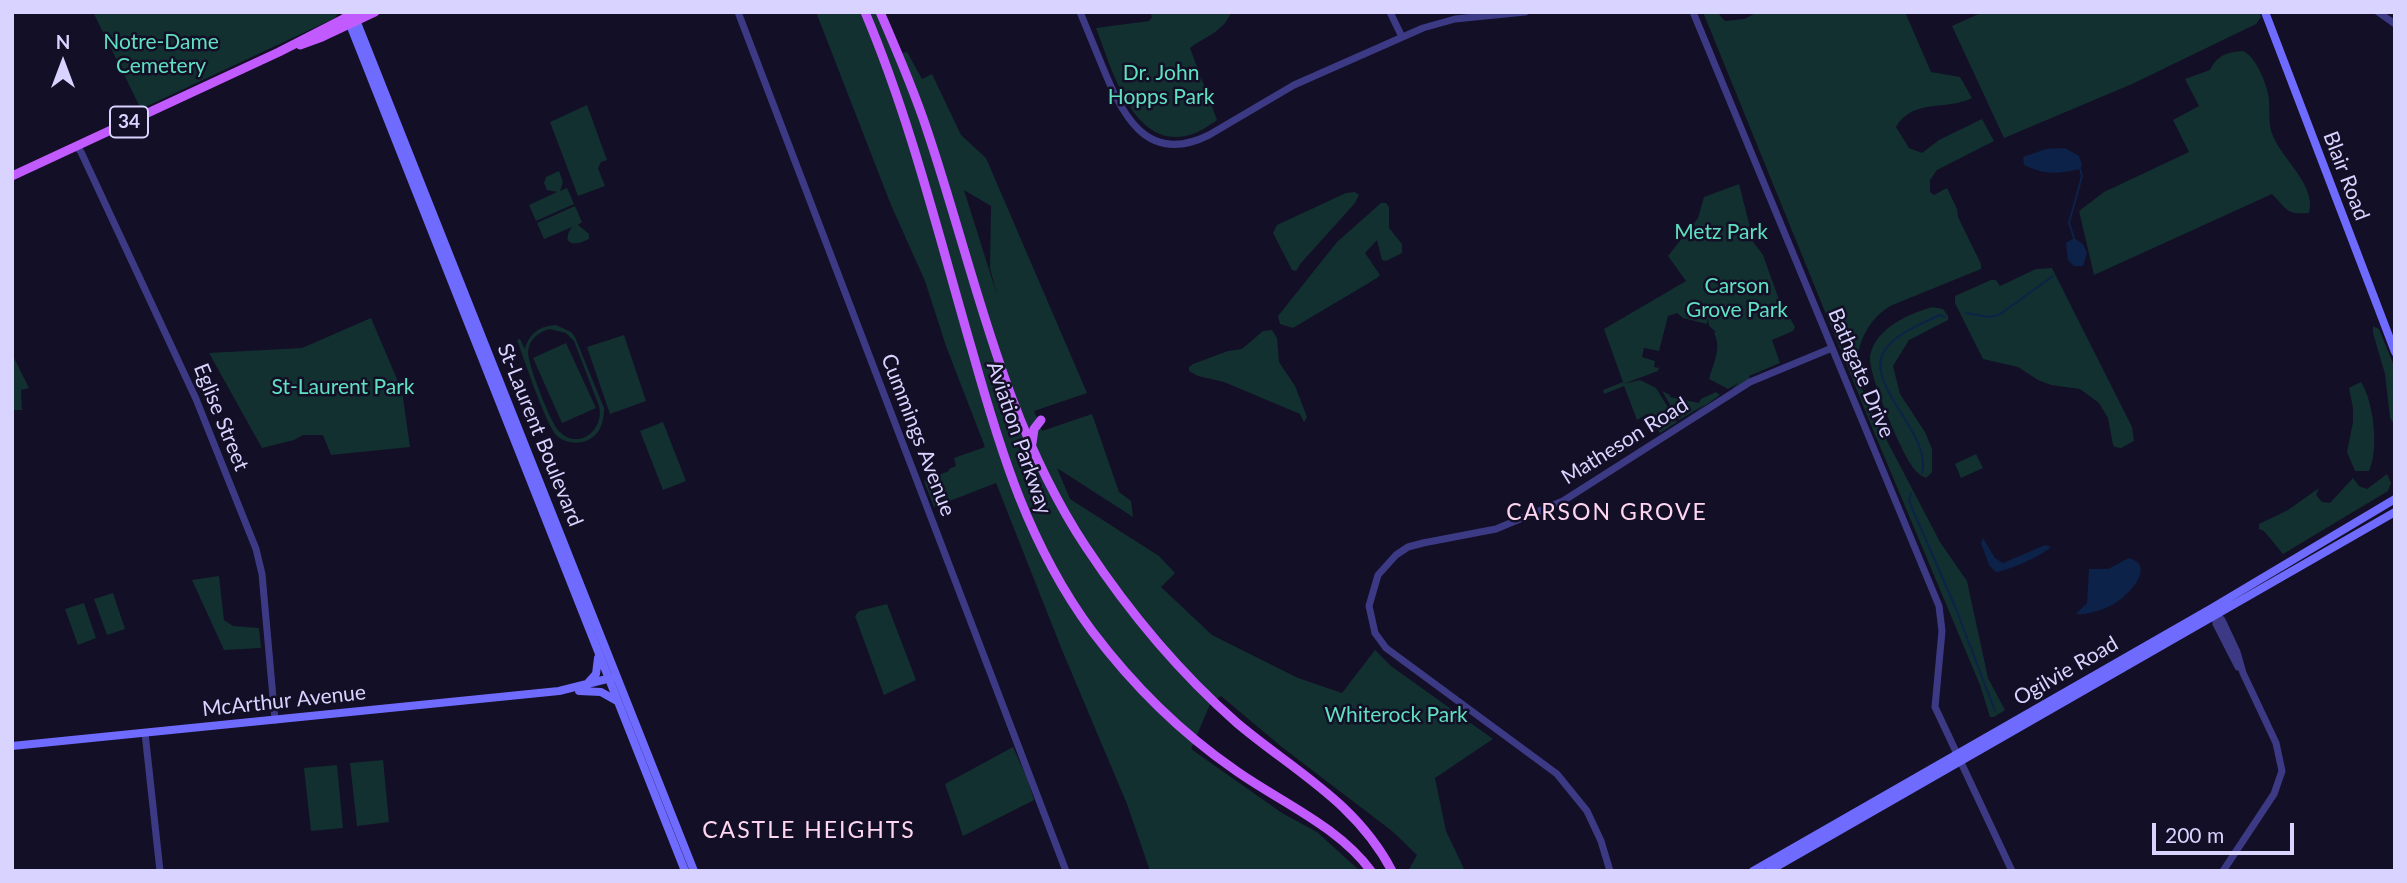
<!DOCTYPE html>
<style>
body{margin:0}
#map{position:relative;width:2407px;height:883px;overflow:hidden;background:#130f26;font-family:Lato,sans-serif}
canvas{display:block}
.frame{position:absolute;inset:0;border:14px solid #d9d4ff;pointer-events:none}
.north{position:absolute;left:28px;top:28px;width:70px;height:70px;-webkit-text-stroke:5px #130f26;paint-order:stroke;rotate:0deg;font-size:19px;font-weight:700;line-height:28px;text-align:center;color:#d9d4ff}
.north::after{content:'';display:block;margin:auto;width:24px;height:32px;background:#d9d4ff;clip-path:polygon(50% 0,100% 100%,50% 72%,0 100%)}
.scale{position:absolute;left:2152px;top:823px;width:142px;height:32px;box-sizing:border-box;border:4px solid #d9d4ff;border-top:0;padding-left:9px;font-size:21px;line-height:24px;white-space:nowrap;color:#d9d4ff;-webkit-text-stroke:5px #130f26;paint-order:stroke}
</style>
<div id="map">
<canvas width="2407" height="883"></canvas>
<div class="frame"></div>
<div class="north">N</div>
<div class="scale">200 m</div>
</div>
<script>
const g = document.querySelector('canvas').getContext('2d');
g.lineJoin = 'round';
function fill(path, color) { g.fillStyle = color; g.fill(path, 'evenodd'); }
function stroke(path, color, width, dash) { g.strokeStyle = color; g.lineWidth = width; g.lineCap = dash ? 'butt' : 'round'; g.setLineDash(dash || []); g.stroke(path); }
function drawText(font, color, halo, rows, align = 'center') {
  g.font = font + ' Lato,sans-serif'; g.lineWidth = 5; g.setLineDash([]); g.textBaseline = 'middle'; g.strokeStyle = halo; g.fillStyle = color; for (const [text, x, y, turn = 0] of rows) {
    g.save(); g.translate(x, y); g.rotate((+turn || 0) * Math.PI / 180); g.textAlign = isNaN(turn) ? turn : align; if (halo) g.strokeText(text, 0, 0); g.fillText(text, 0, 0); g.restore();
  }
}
fill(new Path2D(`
 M93,12h245v1l-3,5 -194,91z
 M816,12h59l20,42 12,-2 15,27 10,-5 29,61 25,23 101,235 -53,18 8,20 50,-17 27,78 12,9 2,16 -76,-49 13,31 89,57 16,17 -14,14 51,48 86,43 44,15 33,-43 16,16 102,73 -58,39 11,53 19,40h-57l9,-16 -25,-24 -109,-83 -62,-52 -10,6 -20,47 91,64 35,19 43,39h-210l-23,-67 -65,-154 -66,-167 -62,24 -10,-26 25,-10v-2l7,-3 -2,-8 31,-11 -39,-101 -21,-65 -34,-76zM964,190l27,16 -1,62 7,27z
 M1150,12h81c-6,19 -28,26 -41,36l27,72c-7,5 -16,11 -24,14 -60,20 -81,-66 -97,-106l53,-7 3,-4z
 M1703,12h14l8,9 19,-2 14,-7h147l26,60 29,5 12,21c-26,13 -59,0 -76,29l13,21 13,5 17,-13 43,-21 12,22 -57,29 -7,10v12l4,3 13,-7 10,21 1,8 23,47v5l-91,37c-23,15 -35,39 -32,67 1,15 18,47 24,63l3,1 55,105 27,39 21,97 17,32 -11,7h-4l-10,-32 -104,-248z
 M1983,12h276l2,5 -5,7 -124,60 -128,54 -52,-112z
 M2243,51c12,5 22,29 25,42 3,14 -1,30 5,43 9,23 44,50 36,77 -23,2 -22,-4 -37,-19l-178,81 -15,-64 25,-19 85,-40 -16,-32 26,-14 -14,-27 25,-9c7,-15 18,-18 33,-19z
 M587,105l20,55 -6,2 -3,6 7,18 -27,10 -28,-74z
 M559,171l4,11 -3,9 7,-3 7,16 -38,17 -7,-16 28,-13 -10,-2 -3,-7 2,-6z
 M1739,184l15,59 9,12 15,42 17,30 -2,4 -21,9 8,23 -31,13 1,2 -19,12 7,-7 -10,6 -19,-10c4,-14 13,-32 5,-46l2,-1 -7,-6 -1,-8 -1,6 -24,-6 -6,-5 -9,3 -9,35 -15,-3 -2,9 13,4 -1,6 5,1 -1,3 -35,13 17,-4 16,8 21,34 -17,11 -13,-19 -10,6 -13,-34 -20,8 -1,-4 20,-8 -19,-53 82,-48 -18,-25 30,-38 6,-21z
 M1355,192l4,3 -4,8 -54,60 -5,8 -4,-1 -19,-37 4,-8 69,-32z
 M1381,203h5l3,4v21l13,16v9l-16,8 -4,-1 -5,-20 -12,13 15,22 -3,3 -84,50 -13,-4 -2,-8 59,-74z
 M575,206l7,16 -4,3 11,9v5c-15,8 -29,5 -17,-12l-28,12 -7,-16z
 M2052,268l80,159 2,14 -13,7 -6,-1 -2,-2 -5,-27 -9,-15 -19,-14 -29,-4 -13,-5 -20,-13 -35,-8 -28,-56v-7l36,-16h5l4,6 36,-17z
 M1932,307l11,2 5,7v4l-39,20 -16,26 7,28 25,38 7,17v23l-6,6c-7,-3 -12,-8 -16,-15 -11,-17 -42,-89 -40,-107 5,-28 39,-42 62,-49z
 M371,318l31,73 8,56 -79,8 -8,-20h-20l-9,5 -32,8 -53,-95 93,-5z
 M556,325l15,7 4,5 29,71c0,13 -3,26 -16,32 -9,5 -23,3 -31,-4 -11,-11 -33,-77 -40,-96l3,-1 5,10c4,-16 15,-23 31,-24zM549,329l17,4 8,8 25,65c6,23 -20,45 -39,26 -9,-7 -33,-70 -32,-81 2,-13 10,-18 21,-22z
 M2373,326l6,3 16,39v58l-5,-8 -5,-44 -12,-41z
 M1272,330l5,8 2,24 16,24 12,31 -3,5 -4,-8 -76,-32 -26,-6 -9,-5v-4l4,-3 35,-13 14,-2 21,-18z
 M624,335l22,66 -36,13 -23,-67z
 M566,343l30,65 -34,15 -29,-65z
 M12,354l17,34 -8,2 1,20h-10z
 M2361,382c13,20 18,68 8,89h-14l-8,-19 6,-30v-14l-4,-20z
 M1662,391l8,4v2l29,6 2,-4 15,-7 4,3 -38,27 24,-18 -27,16z
 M663,422l23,59 -23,9 -23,-59z
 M1976,454l7,14 -22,10 -6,-14z
 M2387,474l4,9 -3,8 -105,63 -19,-23 -5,-2v-5l29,-14 31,-22 -3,7 6,7 8,1 23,-25 6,8 8,3z
 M219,576l5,44 9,6 26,2 2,20 -37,2 -32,-70z
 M113,593l12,36 -18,6 -13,-36z
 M84,603l12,35 -18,7 -13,-36z
 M887,604l29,76 -32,15 -29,-79 4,-5z
 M1013,747l14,31 7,22 -71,36 -18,-52z
 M383,760l6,62 -32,4 -7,-63z
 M337,765l6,63 -32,3 -7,-63z`), '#12302f');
fill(new Path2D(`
 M2065,148l14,8 3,9 -2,4c-23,5 -35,6 -56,-4l-1,-8 23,-8z
 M2074,238l9,6 4,9 -4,13h-9l-6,-6 -2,-17z
 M1983,538l12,20 8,5 42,-18 6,2c-8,8 -43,24 -55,25l-7,-7 -8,-22z
 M2129,558c28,8 -1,38 -15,46 -12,6 -25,11 -38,10l11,-11 2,-34h19z`), '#0c2248');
stroke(new Path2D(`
 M2074,238l-5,-15 13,-47 -2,-7
 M1966,313l23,4 10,-2 54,-39
 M1922,473c11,-41 -64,-91 -35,-126 12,-15 35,-23 52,-32l6,2
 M1911,493l-2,8 47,108 39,102`), '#0c2248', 2);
stroke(new Path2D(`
 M738,12l328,859
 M1080,12c7,17 14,34 21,51 20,49 44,104 108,72l85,-50 129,-57 32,-9 70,-7
 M1390,12l12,25
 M1693,12l246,594 3,25 -7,76 77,164
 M2378,12l17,12
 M76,146l5,6 115,247 60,150 6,25 13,146
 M2214,611l8,9 15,32 6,21 33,70 6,28 -8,23 -51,77
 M2216,615v9l22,43
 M145,733l15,138
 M1610,871l-9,-30 -14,-30 -30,-37 -171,-126 -11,-15 -6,-27 9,-31 18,-20 12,-8 15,-4 73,-14 67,-28 187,-119 82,-34`), '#3d3a85', 7);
stroke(new Path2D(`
 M345,12l340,859
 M2265,12l130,340
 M354,15l340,856
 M587,684l9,-10 2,-16
 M579,691l22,1 16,9
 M12,746l547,-55 52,-13
 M1753,871l459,-263 183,-109
 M1769,871l626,-359`), '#6f6bff', 8);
stroke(new Path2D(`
 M865,12c46,109 74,225 107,338 28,100 57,196 120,281 40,53 88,101 143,139 45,32 103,56 136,101
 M880,12c17,39 34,78 47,118 48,142 75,290 159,417 43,65 93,125 151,176 57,48 119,79 155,148
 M300,45l22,-8 53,-25
 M12,176l267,-124 78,-40
 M1032,443l2,-14 7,-9`), '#c25bff', 9);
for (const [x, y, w] of [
 [129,122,38]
]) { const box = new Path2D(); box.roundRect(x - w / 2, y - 15.5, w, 31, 5); g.fillStyle = '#130f26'; g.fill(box); stroke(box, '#d9d4ff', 2); }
drawText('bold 19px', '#d9d4ff', null, [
 ["34",129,122]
]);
drawText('21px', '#5fe0c0', '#130f26', [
 ["Notre-Dame",161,42],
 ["Cemetery",161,66],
 ["Dr. John",1161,73],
 ["Hopps Park",1161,97],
 ["Metz Park",1721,232],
 ["Carson",1737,286],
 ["Grove Park",1737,310],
 ["St-Laurent Park",343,387],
 ["Whiterock Park",1396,715]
]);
drawText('21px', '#d9d4ff', '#130f26', [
 ["Blair Road",2346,176,69],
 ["Bathgate Drive",1861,373,67],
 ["Eglise Street",221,417,68],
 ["St-Laurent Boulevard",540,435,68],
 ["Cummings Avenue",918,435,69],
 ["Aviation Parkway",1019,438,71],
 ["Matheson Road",1625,441,-32],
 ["Ogilvie Road",2066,671,-30],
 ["McArthur Avenue",284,701,-6]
]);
g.letterSpacing = '2px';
drawText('23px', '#ffd6f0', '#130f26', [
 ["CARSON GROVE",1607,513],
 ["CASTLE HEIGHTS",809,831]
]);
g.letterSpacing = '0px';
</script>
